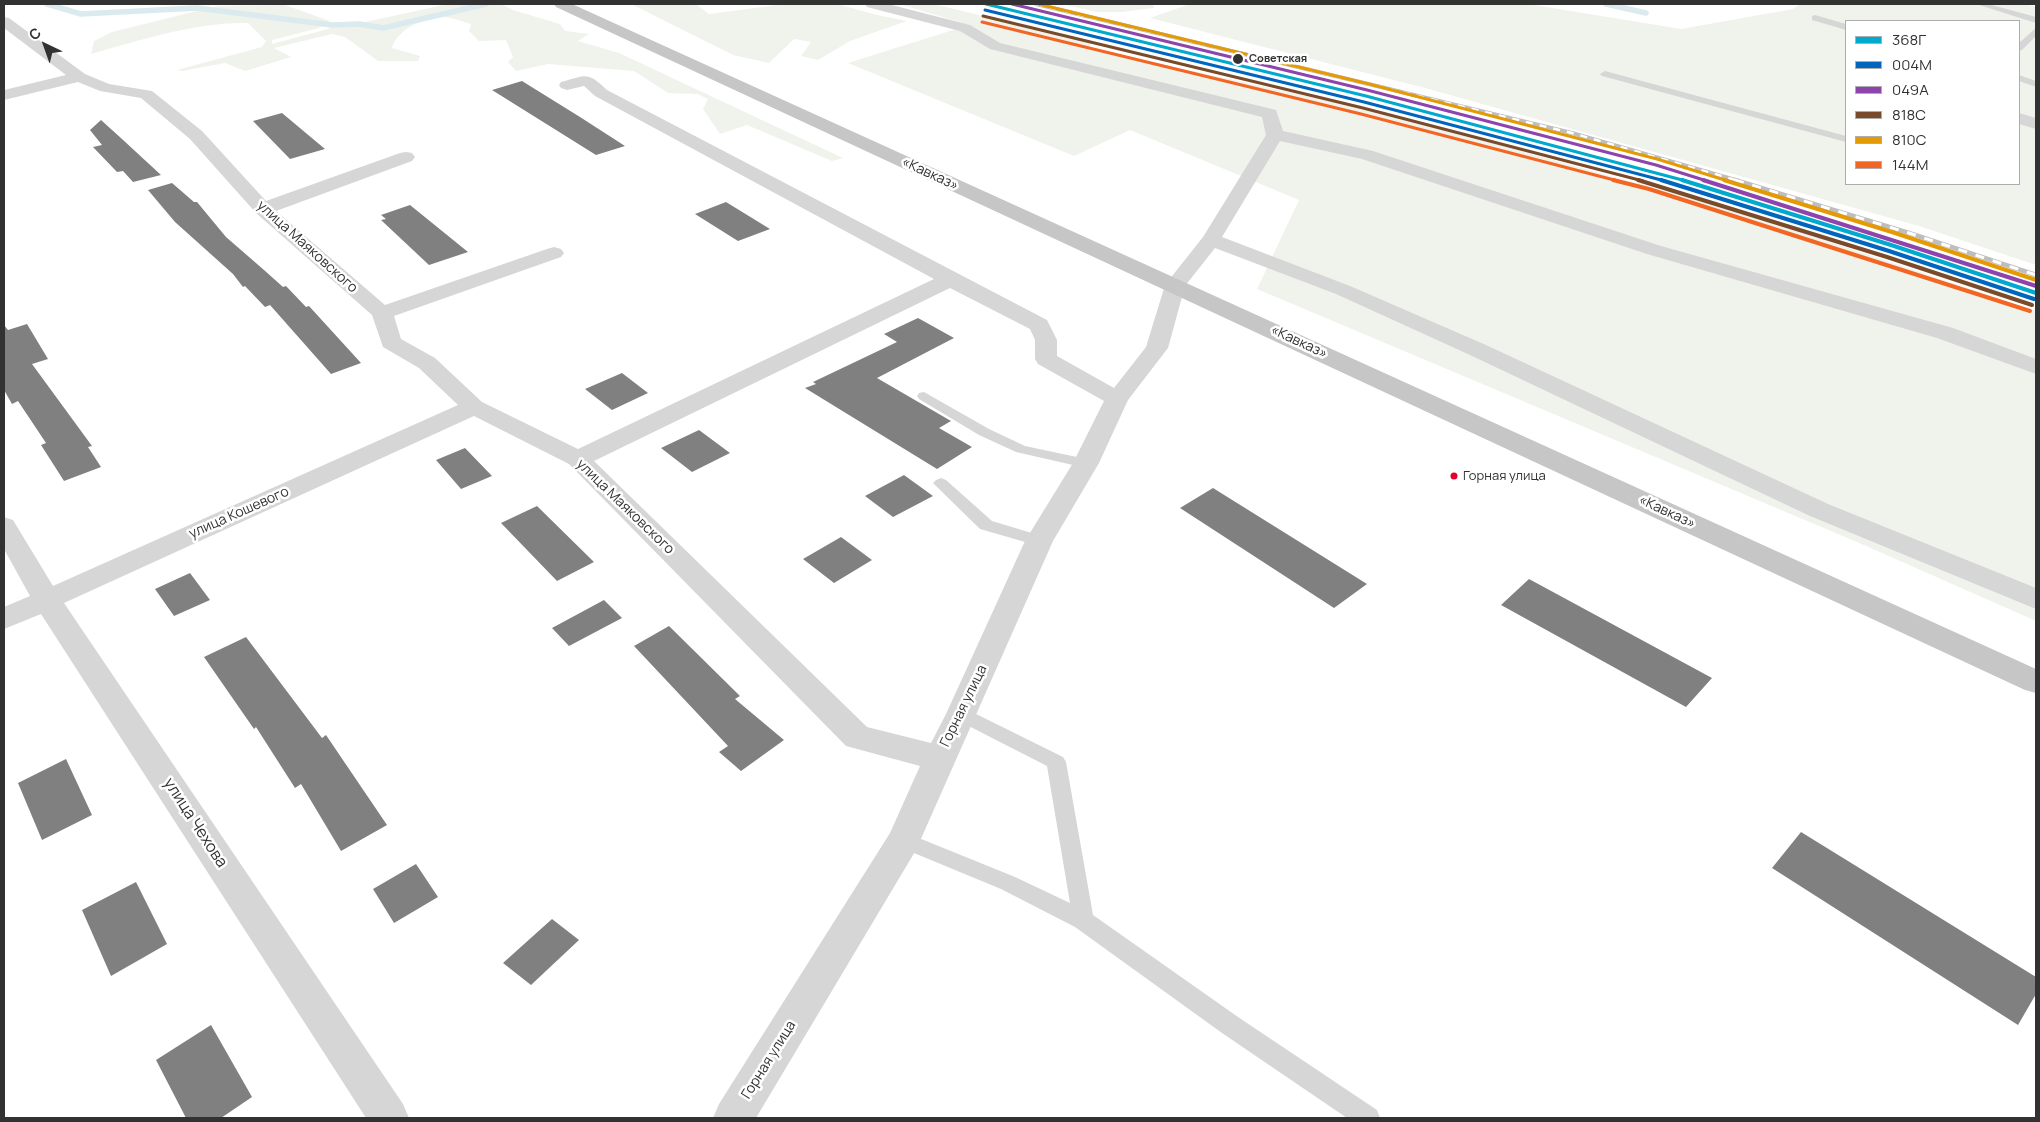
<!DOCTYPE html>
<meta charset="utf-8">
<style>
body{margin:0}
#map{position:relative;width:2040px;height:1122px;overflow:hidden;background:#fff;font-family:Manrope,sans-serif}
canvas{display:block}
.frame{position:absolute;inset:0;border:5px solid #323232;pointer-events:none}
.legend{position:absolute;left:1845px;top:20px;width:175px;height:165px;box-sizing:border-box;background:#fff;border:1px solid #adadad;margin:0;padding:6px 9px;list-style:none;font-size:15px;color:#323232}
.legend li{display:flex;align-items:center;gap:10px;height:25px}
.legend b{width:25px;border:1px solid #adadad}
.north{position:absolute;left:20px;top:20px;width:50px;height:50px;-webkit-text-stroke:4px #fff;paint-order:stroke;rotate:318deg;font-size:14px;font-weight:700;line-height:20px;text-align:center;color:#323232}
.north::after{content:'';display:block;margin:auto;width:18px;height:22px;background:#323232;clip-path:polygon(50% 0,100% 100%,50% 72%,0 100%)}
</style>
<div id="map">
<canvas width="2040" height="1122"></canvas>
<div class="frame"></div>
<ul class="legend">
<li><b style="height:6px;background:#00a9ce"></b>368Г</li>
<li><b style="height:6px;background:#0065bd"></b>004М</li>
<li><b style="height:6px;background:#8e44ad"></b>049А</li>
<li><b style="height:6px;background:#7a4b2a"></b>818С</li>
<li><b style="height:6px;background:#e39a05"></b>810С</li>
<li><b style="height:6px;background:#f26522"></b>144М</li>
</ul>
<div class="north">С</div>
</div>
<script>
const g = document.querySelector('canvas').getContext('2d');
g.lineJoin = 'round';
function fill(path, color) { g.fillStyle = color; g.fill(path, 'evenodd'); }
function stroke(path, color, width, dash) { g.strokeStyle = color; g.lineWidth = width; g.lineCap = dash ? 'butt' : 'round'; g.setLineDash(dash || []); g.stroke(path); }
function drawText(font, color, halo, rows, align = 'center') {
  g.font = font + ' Manrope,sans-serif'; g.lineWidth = 5; g.setLineDash([]); g.textBaseline = 'middle'; g.strokeStyle = halo; g.fillStyle = color; for (const [text, x, y, turn = 0] of rows) {
    g.save(); g.translate(x, y); g.rotate((+turn || 0) * Math.PI / 180); g.textAlign = isNaN(turn) ? turn : align; if (halo) g.strokeText(text, 0, 0); g.fillText(text, 0, 0); g.restore();
  }
}
fill(new Path2D(`
 M448,4h57l-2,1 10,5 47,14 5,7 24,3 -11,7 41,12 224,105 -11,3 -85,-36 -27,9 -17,-25 5,-10 -10,-5 -30,-1 -34,-22 -86,-7 -32,7 -8,-9 5,-5 -7,-17 -27,1 -10,-10 2,-7c-8,-2 -19,-7 -28,-7 -18,0 -46,12 -51,31l28,8 -2,5h-40l-33,-24 -13,-3 -58,14 17,9 -46,14 -20,-8 -43,8 -5,-1 85,-23 4,-6 -18,-18c-53,-1 -107,17 -157,31l3,-13 18,-9 105,-26 68,-1 45,16 -11,7 -47,12v4l56,-15 9,-7h28z
 M631,4h65l13,10 76,-10h52l40,11 30,6 -57,20 -32,19 -17,-4 10,-14 -17,-3 -25,24 -36,-8z
 M899,4h34l160,38 -5,6 300,66 359,100 289,97v310l-179,-79 -600,-253 42,-89 -169,-70 -56,26 -226,-93 121,-38z
 M1062,4h91l1,4 -33,4h-25z
 M1190,4h338l153,25 112,-20 7,-5h225l11,3v258l-117,-39 -494,-138 -275,-70zM1846,21h173v163h-173z`), '#f0f3ec');
stroke(new Path2D(`
 M47,4l34,10 116,-6 135,17 27,-1 24,4 103,-24
 M1606,4l40,9`), '#daeaee', 5.5);
fill(new Path2D(`
 M522,81l58,36 45,29 -29,9 -104,-65z
 M282,113l43,36 -35,10 -37,-38z
 M101,120l21,19 39,36 -28,7 -10,-11 -6,1 -24,-25 9,-2 -12,-15z
 M172,183l22,19h3l29,35 38,33 19,17 3,-1 20,21 3,-1 52,57 -30,11 -61,-69 -5,2 -20,-21 -2,1 -10,-13 -58,-52 -27,-32z
 M726,202l44,27 -32,12 -43,-27z
 M410,205l58,47 -39,13 -48,-45 5,-1 -5,-4z
 M918,318l36,20 -77,40 74,43 -12,7 33,19 -35,22 -132,-81 11,-4 -3,-2 84,-40 -13,-8z
 M27,324l21,35 -16,5 60,82 -4,1 13,20 -37,14 -23,-36 5,-2 -28,-42 -6,3 -8,-14v-65l4,5z
 M622,373l26,20 -36,17 -27,-21z
 M699,430l31,23 -38,19 -31,-24z
 M465,448l27,28 -31,13 -25,-29z
 M904,475l29,21 -40,21 -28,-21z
 M1213,488l154,96 -33,24 -154,-100z
 M537,506l57,56 -37,19 -56,-58z
 M841,537l31,23 -38,23 -31,-24z
 M190,573l20,27 -36,16 -19,-27z
 M1529,579l183,99 -26,29 -185,-102z
 M604,600l18,18 -53,28 -17,-18z
 M669,626l71,70 -5,3 49,41 -43,31 -22,-19 9,-6 -94,-100z
 M246,637l76,101 4,-3 61,90 -46,26 -40,-67 -6,4 -39,-61 -2,2 -50,-72z
 M66,759l26,56 -50,25 -24,-57z
 M1801,832l235,145v17l-18,31 -246,-157z
 M416,864l22,33 -44,26 -21,-34z
 M136,882l31,62 -56,32 -29,-66z
 M552,919l27,21 -48,45 -28,-22z
 M211,1025l41,72 -31,21h-35l-30,-58z`), '#808080');
fill(new Path2D(`
 M1976,4h12l48,13v6z
 M1815,15l31,9v6l-34,-10v-4z
 M2036,28v8l-14,14 -3,1v-8z
 M1605,71l241,65v6l-244,-66 -2,-2z
 M2019,75l17,6v6l-17,-6z
 M924,392l65,37 36,17 66,14 2,3 -2,3 -5,2 -70,-16 -37,-17 -60,-36 -2,-3 2,-3z
 M941,478l5,2 46,41 53,16 2,4 -2,4 -6,1 -59,-17 -44,-43 -3,-3 3,-3z
 M962,707l101,50 3,5 27,153 145,102 139,93 3,8h-33l-125,-85 -147,-106 -74,-38 -104,-43 -3,-6 3,-6 7,-2 111,45 55,26 -23,-137 -92,-47 -2,-5 2,-5z`), '#d6d6d6');
fill(new Path2D(`
 M865,4h23l82,21 30,18 276,67 7,21 90,20 288,95 292,82 83,31v15l-99,-36 -290,-84 -285,-95 -82,-18 -58,96 128,49 136,59 342,159 208,84v21l-226,-93 -340,-161 -134,-61 -121,-46 -30,38 -17,62 -40,52 -29,63 -46,78 -137,309 -160,268h-43l6,-14 171,-271 30,-67 -74,-20 -277,-282 -95,-48 -410,187 339,501 6,14h-43l-325,-504 -37,15v-22l26,-11 -26,-47v-32l9,3 40,66 405,-181 -39,-37 -36,-21 -11,-32 -116,-102 -66,-74 -49,-41 -41,-7 -22,-9 -74,18v-10l62,-15 -62,-47v-11l5,1 76,56 24,10 43,7 50,40 64,70 134,-48 6,-1 6,1 3,4 -3,4 -136,50 109,94 162,-56 7,-2 7,2 3,4 -3,4 -167,59 7,23 34,19 47,44 96,47 356,-170 -339,-183 -11,-10 -17,4 -6,-2 -2,-3 2,-3c26,-7 26,-11 46,8l440,230 10,20v16l57,32 32,-41 19,-62 38,-48 63,-102 -4,-18 -272,-68 -30,-18 -93,-24zM950,288l80,41 5,11v19l3,5 66,37 -31,62 -48,78 -79,173 -15,29 -64,-16 -273,-266z
 M2019,113l17,5v11l-17,-5z`), '#d6d6d6');
fill(new Path2D(`
 M554,4h18l1464,665v24l-11,-3 -1469,-683z`), '#c6c6c6');
const railFar1 = new Path2D(`
 M1036,4l536,129 167,48`);
const rail = new Path2D(`
 M1735,180l174,53 127,42`);
stroke(railFar1, '#bebebe', 4);
stroke(rail, '#bebebe', 4.5);
stroke(railFar1, '#fff', 2.5, [7]);
stroke(rail, '#fff', 3, [9]);
stroke(new Path2D(`
 M986,4l380,92 320,85`), '#00a9ce', 3);
stroke(new Path2D(`
 M1682,180l209,65 145,48`), '#00a9ce', 4);
stroke(new Path2D(`
 M985,10l379,92 301,79`), '#0065bd', 3);
stroke(new Path2D(`
 M1661,180l228,71 145,48`), '#0065bd', 4);
stroke(new Path2D(`
 M1012,4l355,86 289,75 51,16`), '#8e44ad', 3);
stroke(new Path2D(`
 M1703,180l333,106`), '#8e44ad', 4);
stroke(new Path2D(`
 M983,16l380,92 280,73`), '#7a4b2a', 3);
stroke(new Path2D(`
 M1638,180l249,77 145,48`), '#7a4b2a', 4);
stroke(new Path2D(`
 M1038,4l331,80 288,75 71,22`), '#e39a05', 3);
stroke(new Path2D(`
 M1724,180l171,53 141,47`), '#e39a05', 4);
stroke(new Path2D(`
 M982,22l379,92 257,67`), '#f26522', 3);
stroke(new Path2D(`
 M1613,180l36,9 381,122`), '#f26522', 4);
for (const [x, y, r, color] of [
 [1238,59,6,"#323232"],
 [1454,476,4.5,"#e4002b"]
]) { const dot = new Path2D(); dot.arc(x, y, r, 0, 2 * Math.PI); g.fillStyle = color; g.fill(dot); stroke(dot, '#fff', 2); }
drawText('bold 11px', '#323232', '#fff', [
 ["Советская",1249,59]
], 'left');
drawText('13px', '#323232', '#fff', [
 ["Горная улица",1463,476]
], 'left');
drawText('14px', '#323232', '#fff', [
 ["«Кавказ»",930,174,25],
 ["улица Маяковского",307,247,42],
 ["«Кавказ»",1299,342,25],
 ["улица Маяковского",625,507,44],
 ["«Кавказ»",1667,512,25],
 ["улица Кошевого",239,513,-24],
 ["Горная улица",964,706,-64],
 ["Горная улица",769,1060,-58]
]);
drawText('16px', '#323232', '#fff', [
 ["улица Чехова",195,823,57]
]);
</script>
